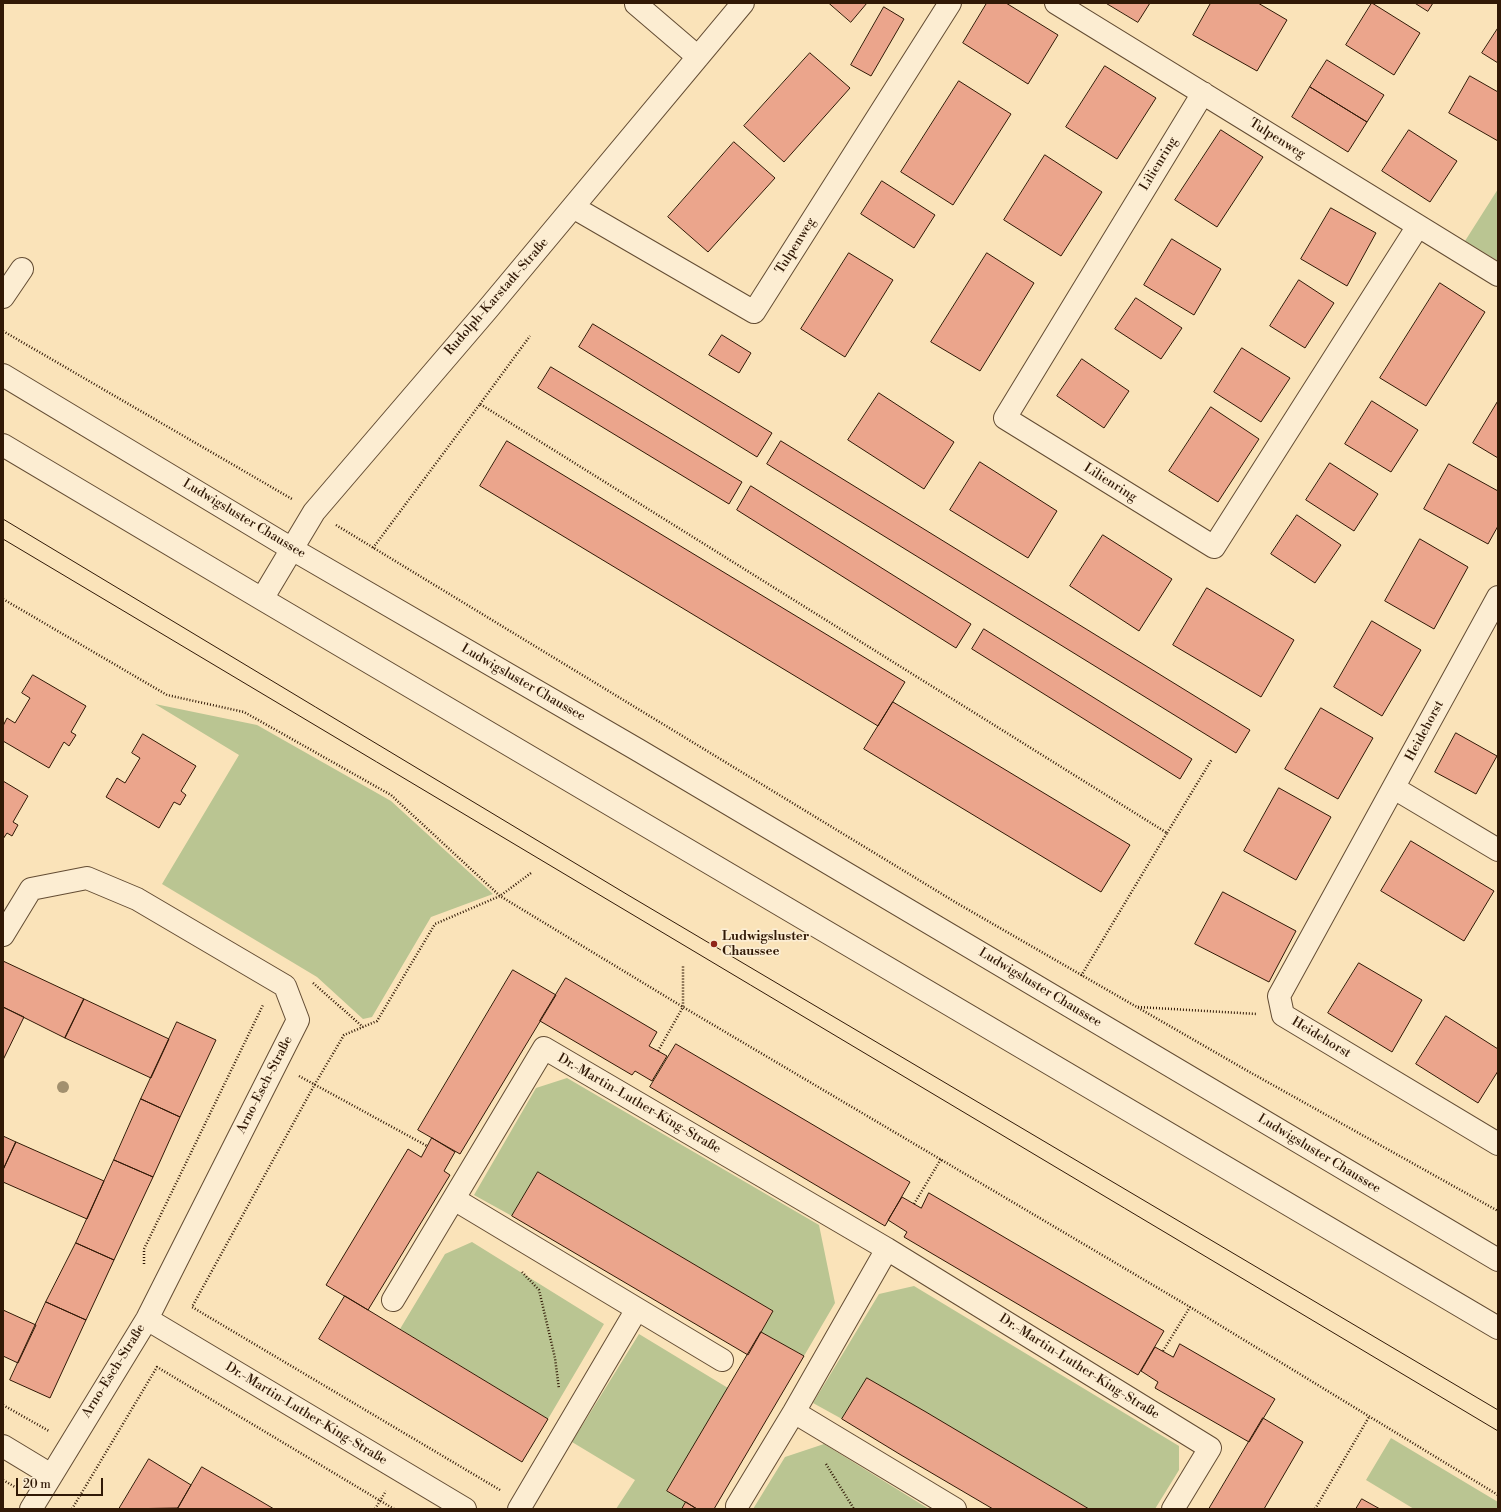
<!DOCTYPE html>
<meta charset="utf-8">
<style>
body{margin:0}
#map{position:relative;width:1501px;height:1512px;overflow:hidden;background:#fae3b9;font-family:"Libre Bodoni",serif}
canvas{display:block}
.frame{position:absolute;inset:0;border:4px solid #311906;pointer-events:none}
.scale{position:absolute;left:16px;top:1478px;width:87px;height:18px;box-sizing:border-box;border:2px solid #311906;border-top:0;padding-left:5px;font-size:12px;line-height:14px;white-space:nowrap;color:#311906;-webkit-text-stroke:3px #fcedd2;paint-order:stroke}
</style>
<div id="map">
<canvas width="1501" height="1512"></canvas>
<div class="frame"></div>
<div class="scale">20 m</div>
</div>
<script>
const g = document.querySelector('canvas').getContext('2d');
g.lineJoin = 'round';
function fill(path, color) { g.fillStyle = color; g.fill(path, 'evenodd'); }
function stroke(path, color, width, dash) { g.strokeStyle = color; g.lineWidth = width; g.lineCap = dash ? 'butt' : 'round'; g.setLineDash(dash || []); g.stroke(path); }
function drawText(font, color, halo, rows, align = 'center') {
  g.font = font + ' "Libre Bodoni",serif'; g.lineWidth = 3.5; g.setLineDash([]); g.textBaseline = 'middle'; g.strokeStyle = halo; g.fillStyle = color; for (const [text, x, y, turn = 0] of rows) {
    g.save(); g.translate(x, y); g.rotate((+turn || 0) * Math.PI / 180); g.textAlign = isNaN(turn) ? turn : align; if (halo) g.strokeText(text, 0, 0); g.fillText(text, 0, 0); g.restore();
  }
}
fill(new Path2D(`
 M1498,189v72l-33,-20z
 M155,704l102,21 134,76 102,93 -62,23 -59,100 -9,2 -46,-42 -155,-93 77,-129z
 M567,1078l252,147 16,78 -31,53 -43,-24 12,-21 -235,-139 -26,44 -38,-21 62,-107z
 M472,1242l132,82 -56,95 -148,-90 45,-75z
 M914,1286l265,160v24l-24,39h-66l-222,-131 -25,41 -29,-16 66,-109z
 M639,1334l89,54 -61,103 19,11 -4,7h-66l19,-29 -63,-38z
 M1391,1438l107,64v7h-84l-48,-29z
 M824,1444l105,65h-176l32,-52z`), '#bac592');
const building = new Path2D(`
 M829,3h38l-16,19z
 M987,3h19l52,32 -30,49 -65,-41z
 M1106,3h44l-12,19z
 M1211,3h47l29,17 -30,51 -64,-36z
 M1372,3l48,30 -26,42 -48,-30z
 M1415,3h18l-5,8z
 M884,7l20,12 -33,57 -20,-11z
 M1498,28v35l-16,-10z
 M810,53l40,35 -66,74 -40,-36z
 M1327,60l57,35 -17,27 -57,-35z
 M1105,66l51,32 -39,61 -51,-32z
 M1470,76l28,16v49l-49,-28z
 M959,81l52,33 -58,91 -52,-33z
 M1310,87l57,35 -19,30 -56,-35z
 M1221,130l42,27 -46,70 -42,-27z
 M1409,130l48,31 -27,41 -48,-31z
 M734,142l41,36 -67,74 -40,-35z
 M1045,155l57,37 -41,64 -57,-36z
 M882,181l53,34 -21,33 -53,-34z
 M1331,208l45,25 -29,53 -46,-27z
 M1172,239l49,30 -27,46 -50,-30z
 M849,253l44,27 -48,77 -44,-28z
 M987,253l47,30 -54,88 -49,-29z
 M1299,280l35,23 -29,45 -35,-22z
 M1440,283l45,29 -59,94 -46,-28z
 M1136,298l46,30 -21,31 -46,-30z
 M593,324l179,109 -15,24 -178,-110z
 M722,335l29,18 -12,20 -30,-18z
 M1242,348l48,30 -29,44 -47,-30z
 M1082,359l47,32 -25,37 -47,-32z
 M551,367l191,115 -13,22 -191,-116z
 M879,393l75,49 -30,47 -76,-49z
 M1372,401l46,29 -27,42 -46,-28z
 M1498,401v57l-25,-15z
 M1211,407l48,32 -41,63 -49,-31z
 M507,441l398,241 -27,44 -398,-240z
 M781,441l469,289 -14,23 -469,-289z
 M980,462l77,49 -29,47 -78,-48z
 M1330,463l48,31 -24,37 -48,-31z
 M1449,464l49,27v35l-10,18 -64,-35z
 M751,486l220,138 -15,24 -219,-138z
 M1297,515l44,30 -26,38 -44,-29z
 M1103,535l69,44 -33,52 -69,-45z
 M1420,539l48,28 -34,62 -49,-28z
 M1207,588l87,52 -33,57 -88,-52z
 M1372,621l49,29 -39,66 -48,-29z
 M984,629l208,130 -12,20 -208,-130z
 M33,675l53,31 -15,26 5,3 -7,11 -5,-4 -15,26 -46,-27v-15l4,-8 8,5 15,-25 -8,-5z
 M893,702l237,143 -29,47 -237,-143z
 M1321,708l52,30 -35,61 -53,-30z
 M1456,733l41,23 -21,38 -41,-22z
 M143,734l53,32 -15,25 5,4 -6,10 -6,-3 -15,26 -53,-31 11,-19 8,5 15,-25 -8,-5z
 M3,781l25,15 -15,26 5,3 -6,11 -5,-3 -4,6z
 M1279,788l52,29 -35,63 -52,-29z
 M1411,841l83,50 -30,50 -83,-50z
 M1223,892l73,39 -27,51 -74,-38z
 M3,961l81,38 -19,39 -62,-31z
 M1359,963l63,37 -30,52 -64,-39z
 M513,970l43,25 -96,159 -42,-24z
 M566,978l91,54 -8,14 18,10 -15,25 -17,-10 -3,4 -92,-54z
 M84,999l85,40 -18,39 -86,-40z
 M3,1007l21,10 -21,43z
 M1446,1016l52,33v22l-20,32 -62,-39z
 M177,1022l39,18 -36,77 -39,-18z
 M676,1044l234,138 -25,44 -235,-139z
 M141,1099l39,18 -27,60 -39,-17z
 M3,1136l13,6 -13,28z
 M432,1138l23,14 -11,19 6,4 -82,135 -42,-25 82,-136 13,8z
 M16,1142l88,39 -17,38 -84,-37v-12z
 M114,1160l39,17 -39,83 -38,-17z
 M538,1172l235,139 -25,44 -236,-139z
 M929,1193l235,138 -26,44 -234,-138 3,-5 -19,-12 14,-23 19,11z
 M76,1243l38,17 -28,60 -40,-18z
 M345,1296l203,123 -26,43 -203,-123z
 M46,1302l40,18 -36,78 -40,-18z
 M3,1310l33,15 -18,38 -15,-7z
 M761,1332l43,24 -90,153h-17l-30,-18z
 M1180,1344l95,55 -26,43 -94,-54 3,-6 -17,-11 14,-24 18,10z
 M867,1378l59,34 163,97h-96l-92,-54 -59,-36z
 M1263,1418l40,24 -39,67h-55z
 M149,1459l42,26 -13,23 -59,1z
 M202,1467l50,29 22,13h-95l-1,-1z
 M1362,1499l18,10h-24z
 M686,1502l11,7h-15z`);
fill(building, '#eba58c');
stroke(building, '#311906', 1);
const minor = new Path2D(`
 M1056,3l442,272
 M636,4l62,53
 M1203,93l-198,325 209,129 204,-321
 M573,207l181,105 196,-309
 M3,297l19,-28
 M3,375l289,174 346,201 860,510
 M3,445l259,154 1236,729
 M1498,597l-219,399 4,19 215,129
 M262,599l52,-87 173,-202 256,-307
 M1394,788l104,62
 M3,935l28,-46 56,-11 50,21 148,87 13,34 -151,299 -116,190
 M454,1199l183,110 -118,200
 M393,1300l151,-252 343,201 323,199 -37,61
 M637,1309l85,51
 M147,1319l318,190
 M794,1412l161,97
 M3,1446l48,29
 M737,1506l57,-94 93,-163`);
stroke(minor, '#634c33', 24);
stroke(new Path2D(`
 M3,331l289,168
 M480,404l50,-68
 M336,525l624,380 286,165 252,141
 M373,548l107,-144 687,429 -86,143
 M3,599l164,96 77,17 147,83 109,101 183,111 507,300 308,188
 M1167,833l45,-74
 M313,983l50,44
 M1138,1007l119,7
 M658,1051l25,-44v-42
 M299,1076l128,70
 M914,1204l27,-45
 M144,1264v-15l119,-244
 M522,1272l17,18 16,68 4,31
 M1163,1351l27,-44
 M3,1405l46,26
 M826,1464l28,45
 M3,1480l12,7
 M500,1490l-308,-183 123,-223 29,-49 33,-14 58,-97 65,-28 31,-23
 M72,1509l85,-142 237,142
 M375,1509l11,-18
 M1315,1509l54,-92`), '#311906', 2.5, [1, 2]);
stroke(minor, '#fcedd2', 22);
stroke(new Path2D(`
 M3,519l625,376 870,515
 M3,539l1495,892`), '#311906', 1);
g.fillStyle = '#a2906e';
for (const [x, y] of [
 [63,1087]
]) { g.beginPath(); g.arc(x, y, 6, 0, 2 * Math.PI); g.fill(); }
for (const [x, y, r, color] of [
 [714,944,4,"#8f2418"]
]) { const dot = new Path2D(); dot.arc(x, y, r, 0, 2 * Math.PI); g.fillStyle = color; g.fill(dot); stroke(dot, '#fcedd2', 1.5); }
drawText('13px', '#311906', '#fcedd2', [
 ["Tulpenweg",1277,139,32],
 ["Lilienring",1159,164,-59],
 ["Tulpenweg",796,246,-58],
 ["Rudolph-Karstadt-Straße",497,297,-49],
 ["Lilienring",1110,483,32],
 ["Ludwigsluster Chaussee",244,519,31],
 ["Ludwigsluster Chaussee",523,683,30],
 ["Heidehorst",1425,731,-62],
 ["Ludwigsluster Chaussee",1040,988,31],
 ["Heidehorst",1321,1038,31],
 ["Arno-Esch-Straße",265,1085,-63],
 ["Dr.-Martin-Luther-King-Straße",639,1104,30],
 ["Ludwigsluster Chaussee",1319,1154,31],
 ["Dr.-Martin-Luther-King-Straße",1079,1367,32],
 ["Arno-Esch-Straße",114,1371,-58],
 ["Dr.-Martin-Luther-King-Straße",306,1414,31]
]);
drawText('bold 13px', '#311906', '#fcedd2', [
 ["Ludwigsluster",722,937],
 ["Chaussee",722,952]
], 'left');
</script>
